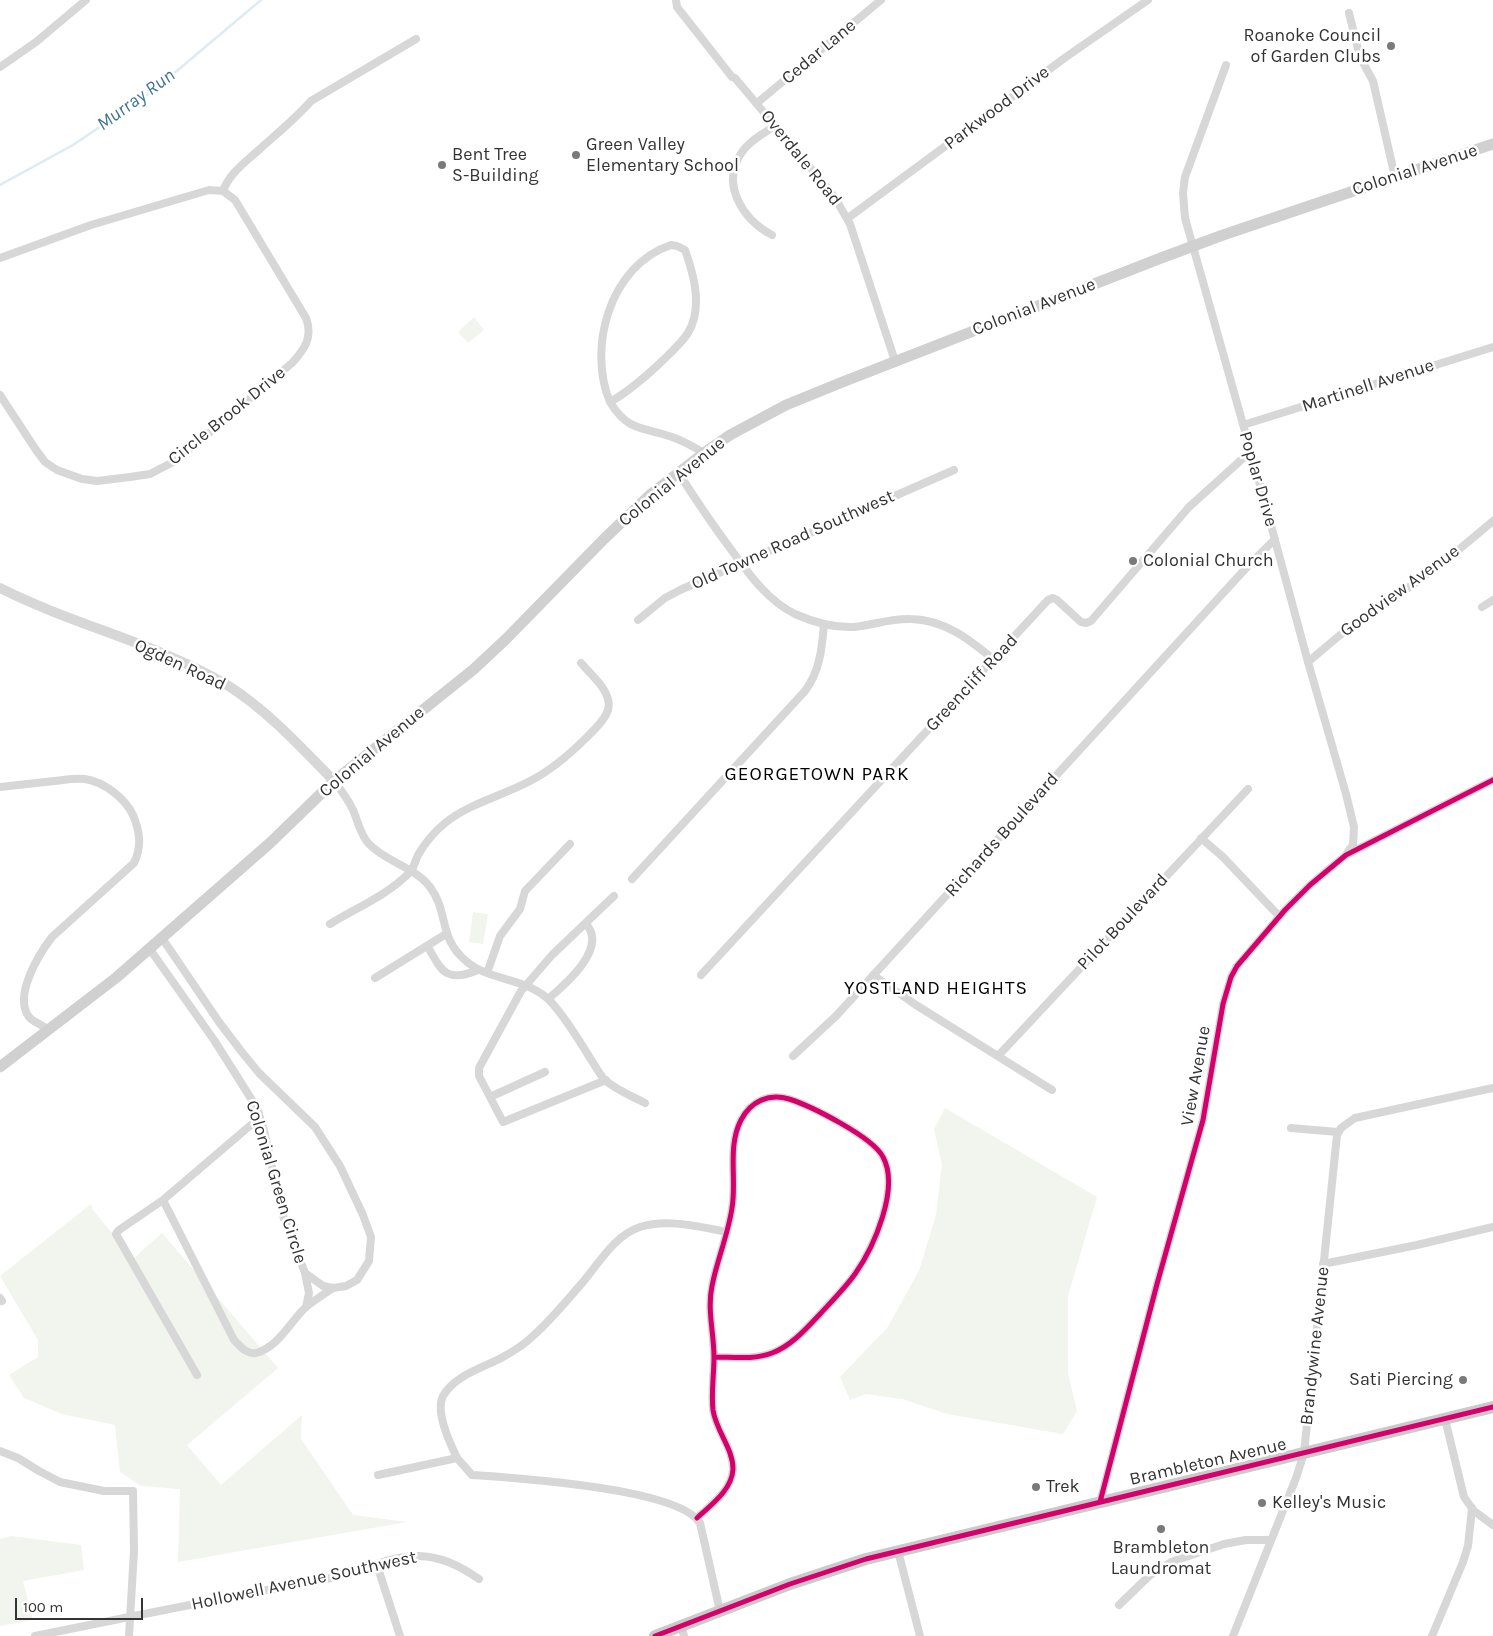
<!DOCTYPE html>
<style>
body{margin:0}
#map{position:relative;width:1493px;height:1636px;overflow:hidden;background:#fff;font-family:Karla,sans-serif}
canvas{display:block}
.scale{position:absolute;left:15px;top:1598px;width:128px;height:22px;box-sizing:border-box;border:2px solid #333;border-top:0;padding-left:6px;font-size:15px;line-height:18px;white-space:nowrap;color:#333;-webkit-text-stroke:4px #fff;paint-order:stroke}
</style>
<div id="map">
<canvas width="1493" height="1636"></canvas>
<div class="scale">100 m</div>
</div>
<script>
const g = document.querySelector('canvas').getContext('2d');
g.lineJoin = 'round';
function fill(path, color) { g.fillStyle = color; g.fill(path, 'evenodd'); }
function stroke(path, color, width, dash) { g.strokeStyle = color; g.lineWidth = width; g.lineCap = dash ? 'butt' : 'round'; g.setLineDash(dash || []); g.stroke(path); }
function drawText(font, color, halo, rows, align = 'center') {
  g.font = font + ' Karla,sans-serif'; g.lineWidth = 5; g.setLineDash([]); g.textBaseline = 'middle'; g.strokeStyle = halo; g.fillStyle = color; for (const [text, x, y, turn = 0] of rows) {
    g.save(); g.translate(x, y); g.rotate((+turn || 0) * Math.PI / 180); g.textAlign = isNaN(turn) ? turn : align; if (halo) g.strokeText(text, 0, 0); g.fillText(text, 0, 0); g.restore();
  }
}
fill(new Path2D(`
 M474,317l10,13 -16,13 -10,-11z
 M473,912l15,2 -5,30 -14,-2z
 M945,1108l152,89 -29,99v77l9,38 -14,23 -116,-20 -45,-15 -36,-5 -16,6 -10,-23 47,-49 32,-57 17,-56 6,-50 -8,-36z
 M91,1204l2,6 40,49 29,-26 116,135 -91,77 34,40 81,-70 -1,24 52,76 54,7 -229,40 2,-73 -39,-3 -21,-14 -5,-47 -53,-11 -38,-16 -15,-23 29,-18v-17l-38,-64z
 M11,1536l70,9 3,25 -61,11 10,39 -33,6v-87z`), '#f1f5ed');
stroke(new Path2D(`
 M0,185l73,-40 80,-54 108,-91`), '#ddebf3', 2.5);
stroke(new Path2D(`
 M676,0l1,7 55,70 3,1 99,118 16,28 45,137
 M1349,13l11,44 13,24 22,96
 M1226,65l-41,112 -2,16 2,25 77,274 46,170 38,132 8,33 -1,18 -6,8
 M0,67l36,-25 50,-42
 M757,103l124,-103
 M223,191c7,-19 24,-30 39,-44 17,-15 34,-29 49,-46l105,-62
 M848,218l218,-161 82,-57
 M772,235c-30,-16 -52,-52 -30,-83 8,-12 23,-19 34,-27
 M671,245l6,1 8,4c9,25 18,58 3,83 -7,11 -19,21 -29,31 -15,14 -31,28 -49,38 -23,-54 0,-137 61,-157z
 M0,258l91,-33 118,-35 14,1 12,9 71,118c7,19 -1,31 -14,45l-115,97 -27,14 -20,3 -33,4 -15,-2 -25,-9 -12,-8 -9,-12 -36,-55
 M610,402c18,30 34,25 62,35 12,4 22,10 32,16
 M1243,425l250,-78
 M678,472c16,25 32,49 49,72 19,26 39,56 68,70 18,8 39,14 59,13 19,-2 38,-9 57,-8 34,1 58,20 83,41
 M1482,607l11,-7
 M638,620l27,-22 15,-8 274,-120
 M1308,662l32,-27 64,-44 52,-39 37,-31
 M334,781c7,9 14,18 19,29 5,11 7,25 16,34 17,18 46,23 61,43 19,25 8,51 36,74 24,21 62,16 85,41 15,16 27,37 39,56 5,7 9,16 15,22 11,10 27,16 40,23
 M0,787c18,-2 36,-4 54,-6 10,-1 21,-3 31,-2 19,3 40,19 48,36 7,17 9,31 1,48l-82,74c-13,17 -39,59 -23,80 4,5 15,9 20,13
 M1201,838l22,19 56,59
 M632,879l173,-188c15,-20 17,-43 19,-67
 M330,924c26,-16 58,-29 80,-52 4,-4 5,-11 8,-17 7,-12 16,-23 27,-32 25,-20 57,-27 85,-42 22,-11 40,-27 57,-44 7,-7 18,-17 21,-27 5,-18 -17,-35 -27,-47
 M428,947c14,25 19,36 50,23
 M149,948l65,92 43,68 7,22 18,83 23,60 18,13 10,2 13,-2 11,-6 12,-19 2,-24 -8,-22 -23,-49 -25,-39 -56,-54 -18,-22 -22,-29 -57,-84
 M487,973l13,-37 20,-27 5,-18 45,-47
 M701,975l347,-375 5,-2 4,2 24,22 5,1 5,-2 98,-114 61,-55
 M873,975l43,30 136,85
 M375,978l71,-44
 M548,999c18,-15 60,-51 38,-75
 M793,1056l43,-40 411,-449 28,-28
 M998,1056l250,-267
 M545,1072l-55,25 -11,-21v-8l42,-77 31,-36 62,-59
 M490,1097l13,25 103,-42
 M1291,1128l47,4
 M163,1200l71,140c6,6 13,15 22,13 23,-6 35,-33 51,-47 8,-6 17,-12 26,-18
 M1323,1264l94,-19 76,-18
 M305,1273l4,20 -3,14
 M0,1298l2,3
 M197,1375l-81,-141 3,-4 44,-30 96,-82
 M1445,1419l19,78 10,14 19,14
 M0,1451l18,7 21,13 21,11 44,9h29l1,60 -5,85
 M457,1458c-7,-15 -22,-46 -14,-62 12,-21 40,-28 60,-39 11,-6 22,-13 31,-22 18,-16 33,-35 49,-53 16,-19 32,-47 57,-55 27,-9 60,0 87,5
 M378,1475l79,-17 15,17c43,3 206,13 228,48l20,88
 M1100,1502l57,-218 46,-164 20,-116 8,-27 6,-11 48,-56 25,-25 36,-30 147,-75
 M697,1518c14,-13 35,-28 36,-49 0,-21 -17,-38 -20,-59 -2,-17 1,-35 1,-53 0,-24 -7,-47 -2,-71 5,-26 16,-51 20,-78 5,-28 -5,-61 9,-88 10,-19 28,-27 48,-21 22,7 84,38 94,58 17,31 -9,90 -28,117 -10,14 -23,27 -35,40 -14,15 -29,32 -48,39 -18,7 -39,4 -58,4
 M898,1551l22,85
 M377,1565l23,71
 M1119,1605l30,-29 22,-14 53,-18 22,-4h25
 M681,1626l3,10
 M35,1636c99,-20 197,-40 296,-58 28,-6 56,-21 84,-22 24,-1 45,10 64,23
 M1233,1636l63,-158 8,-25 33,-318 4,-7 14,-10 138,-30
 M1432,1636l31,-74 5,-16 4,-38`), '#d7d7d7', 8);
stroke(new Path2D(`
 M0,588c73,37 156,55 227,97 40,25 74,62 107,96`), '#d7d7d7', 10);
stroke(new Path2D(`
 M0,1067l117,-90 153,-134 64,-62 140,-112 32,-30 98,-100 47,-45 53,-41 26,-18 56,-30 59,-24 316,-123 62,-23 270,-91`), '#d0d0d0', 11);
stroke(new Path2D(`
 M655,1636l135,-52 76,-25 627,-152`), '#cacaca', 12);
stroke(new Path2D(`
 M1100,1502l57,-218 46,-164 20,-116 8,-27 6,-11 48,-56 25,-25 36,-30 147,-75
 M697,1518c14,-13 35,-28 36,-49 0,-21 -17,-38 -20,-59 -2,-17 1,-35 1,-53 0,-24 -7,-47 -2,-71 5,-26 16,-51 20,-78 5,-28 -5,-61 9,-88 10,-19 28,-27 48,-21 22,7 84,38 94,58 17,31 -9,90 -28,117 -10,14 -23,27 -35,40 -14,15 -29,32 -48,39 -18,7 -39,4 -58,4
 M655,1636l135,-52 76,-25 627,-152`), '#d6006c', 5);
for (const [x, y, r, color] of [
 [1391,46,5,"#7a7a7a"],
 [576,155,5,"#7a7a7a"],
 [442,165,5,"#7a7a7a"],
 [1133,561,5,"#7a7a7a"],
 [1463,1380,5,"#7a7a7a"],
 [1036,1487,5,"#7a7a7a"],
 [1262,1503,5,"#7a7a7a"],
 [1161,1529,5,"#7a7a7a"]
]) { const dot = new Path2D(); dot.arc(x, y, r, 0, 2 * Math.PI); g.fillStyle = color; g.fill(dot); stroke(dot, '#fff', 2); }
drawText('18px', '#333', '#fff', [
 ["Roanoke Council",1381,36,"right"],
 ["of Garden Clubs",1381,57,"right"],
 ["Green Valley",586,145],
 ["Elementary School",586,166],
 ["Bent Tree",452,155],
 ["S-Building",452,176],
 ["Colonial Church",1143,561],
 ["Sati Piercing",1453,1380,"right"],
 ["Trek",1046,1487],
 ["Kelley's Music",1272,1503],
 ["Brambleton",1161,1548,"center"],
 ["Laundromat",1161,1569,"center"]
], 'left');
drawText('18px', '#333', '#fff', [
 ["Cedar Lane",819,52,-40],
 ["Parkwood Drive",997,108,-37],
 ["Overdale Road",801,158,51],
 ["Colonial Avenue",1415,170,-18],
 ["Colonial Avenue",1034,307,-21],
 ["Martinell Avenue",1368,386,-18],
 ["Circle Brook Drive",227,416,-39],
 ["Poplar Drive",1258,479,74],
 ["Colonial Avenue",672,482,-39],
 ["Old Towne Road Southwest",793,540,-24],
 ["Goodview Avenue",1400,591,-36],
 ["Ogden Road",180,665,25],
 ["Greencliff Road",972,683,-47],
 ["Colonial Avenue",372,752,-40],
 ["Richards Boulevard",1002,835,-48],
 ["Pilot Boulevard",1123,922,-47],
 ["View Avenue",1196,1076,-80],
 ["Colonial Green Circle",276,1182,73],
 ["Brandywine Avenue",1315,1346,-84],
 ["Brambleton Avenue",1208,1462,-13],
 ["Hollowell Avenue Southwest",304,1581,-12]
]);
drawText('italic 19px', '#3f7597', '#fff', [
 ["Murray Run",136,100,-36]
]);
g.letterSpacing = '1px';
drawText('19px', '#000', '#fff', [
 ["GEORGETOWN PARK",817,775],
 ["YOSTLAND HEIGHTS",936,989]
]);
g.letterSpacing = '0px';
</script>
